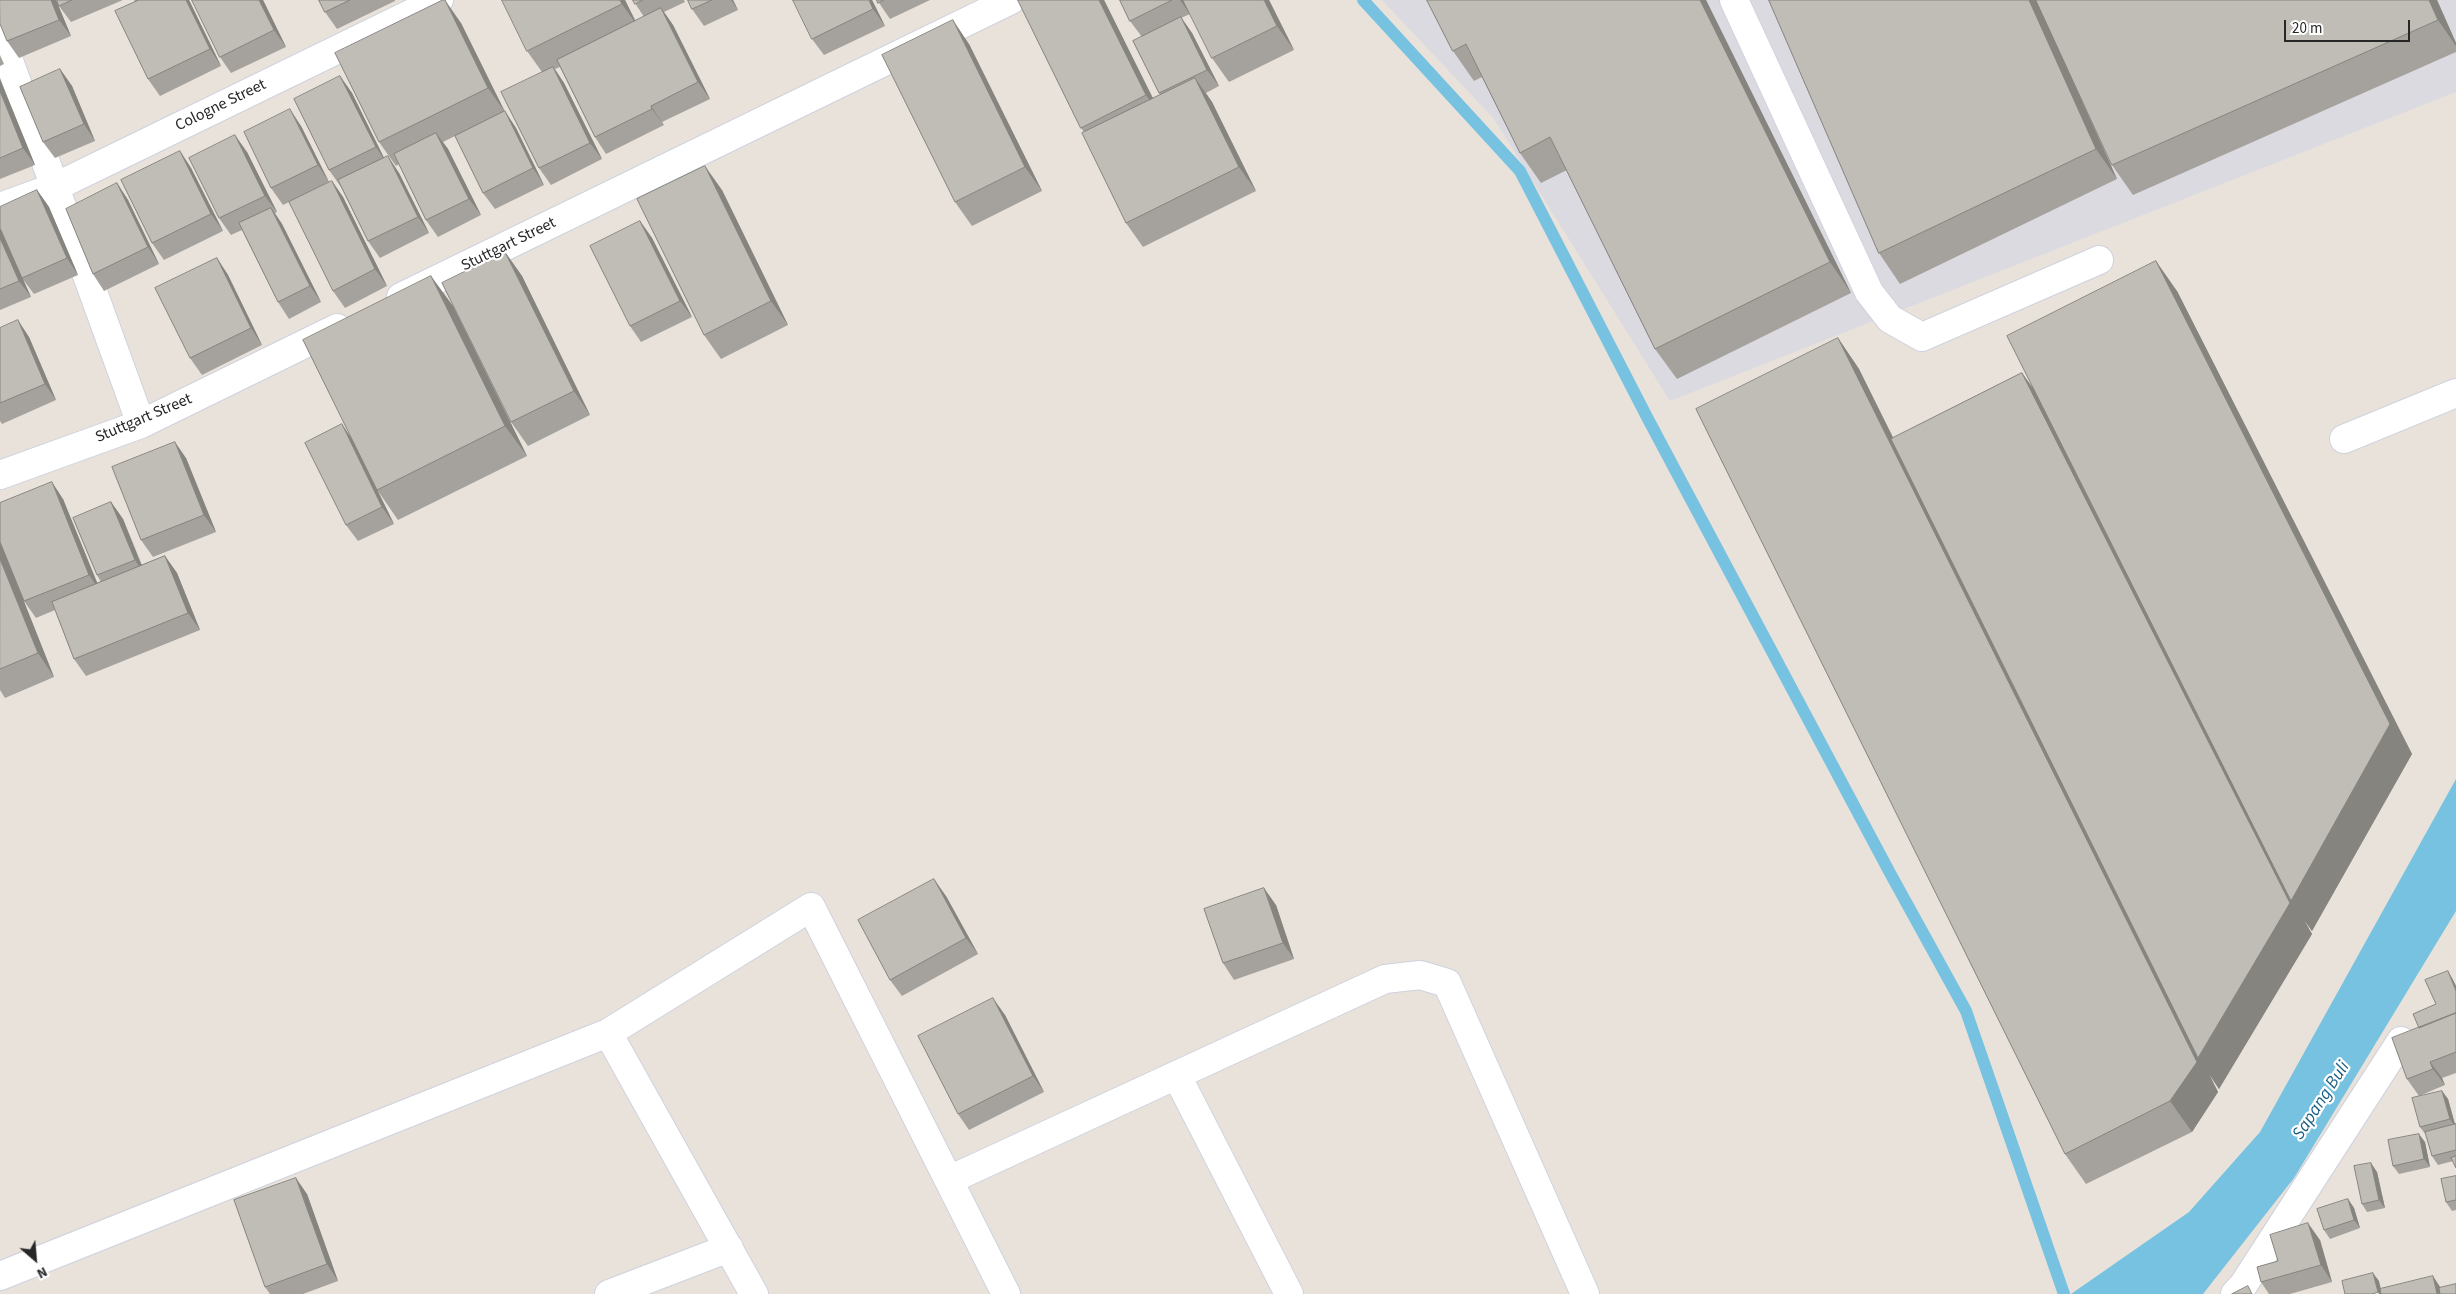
<!DOCTYPE html>
<style>
body{margin:0}
#map{position:relative;width:2456px;height:1294px;overflow:hidden;background:#e8e2da;font-family:"Source Sans 3",sans-serif}
canvas{display:block}
.north{position:absolute;left:10px;top:1234px;width:50px;height:50px;-webkit-text-stroke:4px #fff;paint-order:stroke;rotate:153deg;font-size:14px;font-weight:700;line-height:20px;text-align:center;color:#272727}
.north::after{content:'';display:block;margin:auto;width:18px;height:22px;background:#272727;clip-path:polygon(50% 0,100% 100%,50% 72%,0 100%)}
.scale{position:absolute;left:2284px;top:20px;width:126px;height:22px;box-sizing:border-box;border:2px solid #272727;border-top:0;padding-left:6px;font-size:15px;line-height:18px;white-space:nowrap;color:#272727;-webkit-text-stroke:4px #fff;paint-order:stroke}
</style>
<div id="map">
<canvas width="2456" height="1294"></canvas>
<div class="north">N</div>
<div class="scale">20 m</div>
</div>
<script>
const g = document.querySelector('canvas').getContext('2d');
g.lineJoin = 'round';
function fill(path, color) { g.fillStyle = color; g.fill(path, 'evenodd'); }
function stroke(path, color, width, dash) { g.strokeStyle = color; g.lineWidth = width; g.lineCap = dash ? 'butt' : 'round'; g.setLineDash(dash || []); g.stroke(path); }
function drawText(font, color, halo, rows, align = 'center') {
  g.font = font + ' "Source Sans 3",sans-serif'; g.lineWidth = 4.5; g.setLineDash([]); g.textBaseline = 'middle'; g.strokeStyle = halo; g.fillStyle = color; for (const [text, x, y, turn = 0] of rows) {
    g.save(); g.translate(x, y); g.rotate((+turn || 0) * Math.PI / 180); g.textAlign = isNaN(turn) ? turn : align; if (halo) g.strokeText(text, 0, 0); g.fillText(text, 0, 0); g.restore();
  }
}
fill(new Path2D(`
 M1382,0h1074v92l-786,309 -176,-282z`), '#dcdae1');
fill(new Path2D(`
 M2456,779v132l-162,267 -91,116h-132l118,-82 71,-80z`), '#77c2e0');
stroke(new Path2D(`
 M1363,0l157,171 128,248 242,454 76,138 98,283`), '#77c2e0', 12);
const minor = new Path2D(`
 M1734,0l135,292 21,27 32,18 177,-77
 M0,36l141,388
 M0,207l55,-20 384,-187
 M401,297l610,-297
 M2344,439l112,-46
 M0,475l141,-51 196,-96
 M608,1033l146,261
 M1177,1076l112,218
 M949,1180l436,-201 35,-4 27,8 138,311
 M0,1276l608,-243 203,-126 195,387
 M609,1294l120,-46
 M2235,1294l9,-10 157,-243`);
stroke(minor, '#cfd2de', 30);
stroke(minor, '#fff', 28);
fill(new Path2D(`
 M0,0h56l15,36 -52,22 -12,-17z
 M57,0h66l-52,22 -12,-16z
 M134,0h55l32,66 -61,30 -12,-17 -13,-77z
 M263,0l23,47 -55,26 -11,-16z
 M319,0h76v1l-58,28 -12,-17z
 M625,0l10,21 9,-4 -11,-17h51l1,2 -21,10 9,13 37,74 -48,23 2,3 -58,29 -11,-17 -35,-70 -5,2 9,14 38,76 -51,26 -12,-17 3,-96 -15,-21z
 M688,0h45l5,10 -34,16 -12,-17z
 M872,0l13,26 -61,29 -12,-16z
 M877,0h53l-40,19z
 M1018,0h86l49,98 7,-3 -27,-54 9,-4 -12,-16 -10,-21h63l7,14 -9,4 11,15 27,53 -13,7 6,9 44,89 -113,56 -17,-24 -42,-91 -3,-4z
 M1269,0l25,50 -65,32 -17,-24z
 M1427,0h279l145,293 -174,86 -22,-30 -88,-179 -26,13 -21,-30 -38,-76 -8,4 -21,-30z
 M1769,0h668l19,43v9l-323,143 -21,-30 -40,-87 45,101 -217,105 -21,-31z
 M461,23l44,89 11,16 28,57 -49,24 -12,-16 -28,-57 -12,6 5,7 33,66 -43,22 -12,-17 -27,-56 -3,2 -17,-24z
 M969,44l73,147 -70,35 -17,-24z
 M0,55l4,9 -4,2z
 M60,69l12,17 23,55 -40,17 -12,-16z
 M340,76l12,17 32,65 15,15 30,60 -49,25 -12,-17 -27,-54 -12,-17z
 M0,79l35,86 -35,14z
 M301,126l28,56 -46,23 -12,-17z
 M180,151l11,17 32,63 -59,29 -12,-17z
 M247,152l30,60 -2,1 7,11 39,78 -32,17 -11,-17 -36,-72 -11,5 -12,-17z
 M332,181l11,16 44,89 -42,22 -12,-17z
 M117,183l11,17 31,64 -55,27 -11,-17z
 M37,190l12,17 29,68 -44,19 -12,-16z
 M722,190l66,135 -67,34 -17,-24z
 M640,221l12,17 40,79 -51,25 -11,-16z
 M0,229l31,68 -31,13z
 M505,252l17,24 68,139 -62,31 -17,-24z
 M217,258l11,17 34,70 -60,30 -12,-17z
 M2177,291l235,463 -100,177 -8,-11 8,14 -93,155 -10,-15 9,18 -26,40 -106,52 -21,-30 -227,-816 21,31 34,69 129,-65 10,15z
 M453,306l74,150 -129,64 -20,-29 16,33 -36,17 -12,-16 -4,-101 9,14z
 M0,328l29,9 27,63 -54,24 -2,-3z
 M186,458l30,74 -63,25 -12,-17z
 M63,499l34,84 4,-1 -4,-7 14,-73 12,17 19,46 23,-9 12,17 23,57 -114,46 -12,-17 -19,-49 -19,8 -12,-17 -4,-9 34,85 -49,21 -5,-8v-187z
 M946,896l32,58 -76,42 -12,-16z
 M1276,905l18,54 -60,21 -11,-17z
 M2448,971l5,9 3,6v87l-14,5 3,7 -26,11 -12,-17 12,-51 17,-24z
 M1005,1015l39,77 -75,38 -11,-16z
 M2442,1091l6,8 7,25h1v44l-3,-7 -15,4 -6,-9 -6,-21 -6,-8z
 M2425,1142l5,25 -31,7 -6,-8z
 M2377,1172l8,36 -18,4 -5,-8z
 M2456,1176v34l-4,1 -6,-9z
 M307,1194l31,87 -35,13h-33l-5,-7z
 M2348,1199l6,9 6,20 -30,11 -6,-9z
 M2320,1240l12,42 -42,12h-21l-8,-12 17,-21z`), '#a5a29d');
fill(new Path2D(`
 M51,0h5l15,36 -12,-16z
 M186,0h3l32,66 -11,-17z
 M259,0h4l23,47 -12,-17z
 M445,0l16,23 44,89 -17,-24z
 M620,0h5l14,28 -17,-24z
 M731,0h2l5,10z
 M869,0h3l13,26 -12,-17z
 M1099,0h5l59,119 -17,-24z
 M1180,0h3l7,14z
 M1264,0h5l25,50 -17,-24z
 M1700,0h6l145,293 -21,-31z
 M2029,0h7l81,179 -21,-30z
 M2429,0h8l19,43v3l-18,-26z
 M661,8l12,17 37,74 -12,-17z
 M1181,17l11,16 27,53 -12,-16z
 M953,20l16,24 73,147 -17,-24z
 M553,67l11,16 38,76 -12,-16z
 M60,69l12,17 23,55 -11,-17z
 M340,76l12,17 35,71 -11,-17z
 M1195,78l17,24 44,89 -17,-24z
 M0,79l35,86 -12,-17 -23,-57z
 M651,106l11,16 2,3 -12,-16z
 M290,109l11,17 28,56 -11,-17z
 M505,111l11,17 28,57 -11,-17z
 M436,133l12,16 33,66 -12,-16z
 M235,135l12,17 30,60 -12,-16z
 M180,151l11,17 32,63 -12,-17z
 M388,156l11,17 30,60 -11,-16z
 M705,166l17,24 66,135 -17,-24z
 M332,181l11,16 44,89 -12,-17z
 M117,183l11,17 31,64 -11,-17z
 M37,190l12,17 29,68 -11,-17z
 M271,208l11,16 39,78 -11,-16z
 M640,221l12,17 40,79 -12,-16z
 M0,229l1,1 30,67 -12,-16 -19,-43z
 M505,252l17,24 68,139 -16,-24z
 M217,258l11,17 34,70 -11,-17z
 M2156,261l21,30 235,463 -100,177 -8,-11 8,14 -93,155 -10,-15 9,18 -26,40 -22,-31 -332,-763 21,31 341,686 -178,-682 22,30z
 M431,276l22,30 74,150 -22,-30z
 M18,320l11,17 27,63 -11,-16z
 M342,424l11,17 41,83 -12,-17z
 M175,442l11,16 30,74 -12,-17z
 M52,482l11,17 38,93 -12,-17z
 M111,502l12,17 23,58 -11,-17z
 M0,541l54,136 -16,-24 -38,-94z
 M165,556l12,17 23,57 -12,-17z
 M934,879l12,17 32,58 -12,-16z
 M1264,888l12,17 18,54 -11,-16z
 M2448,971l5,9 3,6v5z
 M993,998l12,17 39,77 -11,-16z
 M2430,1062l12,16 3,7 -12,-16z
 M2442,1091l6,8 8,29 -6,-9z
 M2419,1134l6,8 5,25 -6,-8z
 M2371,1163l6,9 8,36 -6,-8z
 M296,1178l11,16 31,87 -11,-17z
 M2348,1199l6,9 6,20 -6,-8z
 M2308,1223l12,17 12,42 -11,-17z
 M2373,1273l6,8 3,13h-3l-1,-2z
 M2433,1276l11,17v1h-7z`), '#86847f');
const building = new Path2D(`
 M0,0h51l8,20 -52,21 -7,-17z
 M57,0h15l-13,6z
 M139,0h47l24,49 -62,30 -33,-68z
 M192,0h67l15,30 -54,27z
 M319,0h31l-25,12z
 M443,0h2l43,88 -109,54 -44,-89z
 M502,0h118l2,4 -95,47z
 M633,0h10l-8,4z
 M688,0h24l-20,9z
 M793,0h76l4,9 -61,30z
 M877,0h7l-6,3z
 M1018,0h81l47,95 -65,33z
 M1120,0h52l-42,21z
 M1183,0h81l13,26 -65,32z
 M1427,0h273l130,262 -175,87 -105,-212 -30,16 -54,-109 -13,7z
 M1769,0h260l67,149 -217,104z
 M2036,0h393l9,20 -326,145z
 M661,8l37,74 -47,24 1,3 -57,28 -38,-77z
 M1181,17l26,53 -48,23 -26,-52z
 M953,20l72,147 -70,35 -73,-147z
 M553,67l37,76 -51,25 -38,-76z
 M60,69l24,55 -41,18 -23,-55z
 M340,76l36,71 -47,23 -35,-71z
 M1195,78l44,89 -113,56 -44,-90z
 M0,91l23,57 -23,10z
 M290,109l28,56 -47,23 -27,-56z
 M505,111l28,57 -50,25 -28,-57z
 M436,133l33,66 -43,21 -32,-66z
 M235,135l30,61 -46,22 -30,-60z
 M180,151l31,63 -59,29 -31,-63z
 M388,156l30,61 -50,24 -30,-61z
 M705,166l66,135 -67,34 -67,-136z
 M332,181l43,88 -42,22 -44,-89z
 M117,183l31,64 -55,27 -27,-65z
 M37,190l30,68 -45,20 -22,-50v-21z
 M271,208l39,78 -32,16 -39,-79z
 M640,221l40,80 -50,25 -40,-80z
 M0,238l19,43 -19,8z
 M505,252l69,139 -63,31 -69,-139z
 M217,258l34,70 -61,30 -35,-70z
 M2156,261l234,463 -99,177 -284,-565z
 M431,276l74,150 -128,64 -74,-150z
 M18,320l27,64 -45,19v-75z
 M1838,338l359,724 -27,39 -105,53 -369,-745z
 M2022,373l268,530 -92,155 -307,-619z
 M342,424l40,83 -36,18 -41,-82z
 M175,442l29,73 -63,25 -29,-73z
 M52,482l37,93 -65,26 -24,-59v-39z
 M111,502l24,58 -38,15 -24,-57z
 M165,556l23,57 -114,46 -22,-57z
 M0,559l38,94 -38,16z
 M934,879l32,59 -76,42 -32,-60z
 M1264,888l19,55 -60,20 -19,-54z
 M2448,971l8,20v22l-37,15 -6,-14 23,-10 -11,-24z
 M993,998l40,78 -75,38 -40,-78z
 M2456,1013v39l-26,10 3,7 -26,10 -15,-41z
 M2442,1091l8,28 -30,8 -8,-29z
 M2456,1124v26l-24,6 -7,-24z
 M2419,1134l5,25 -31,7 -5,-26z
 M2456,1156v12l-5,-10z
 M2371,1163l8,37 -17,4 -8,-38z
 M2456,1176v24l-10,2 -5,-23z
 M296,1178l31,86 -62,23 -31,-87z
 M2348,1199l6,21 -30,10 -7,-21z
 M2308,1223l13,42 -60,17 -4,-15 21,-6 -8,-26z
 M2373,1273l5,19 -6,2h-27l-3,-13z
 M2433,1276l4,18h-56l-1,-5z
 M2456,1284v10h-16l-1,-6z
 M2248,1286l4,8h-20z`);
fill(building, '#c0bcb6');
stroke(building, '#86847f', 1);
drawText('16px', '#272727', '#fff', [
 ["Cologne Street",221,106,-26],
 ["Stuttgart Street",509,245,-26],
 ["Stuttgart Street",144,419,-23]
]);
drawText('italic 18px', '#1b6086', '#fff', [
 ["Sapang Buli",2322,1101,-57]
]);
</script>
